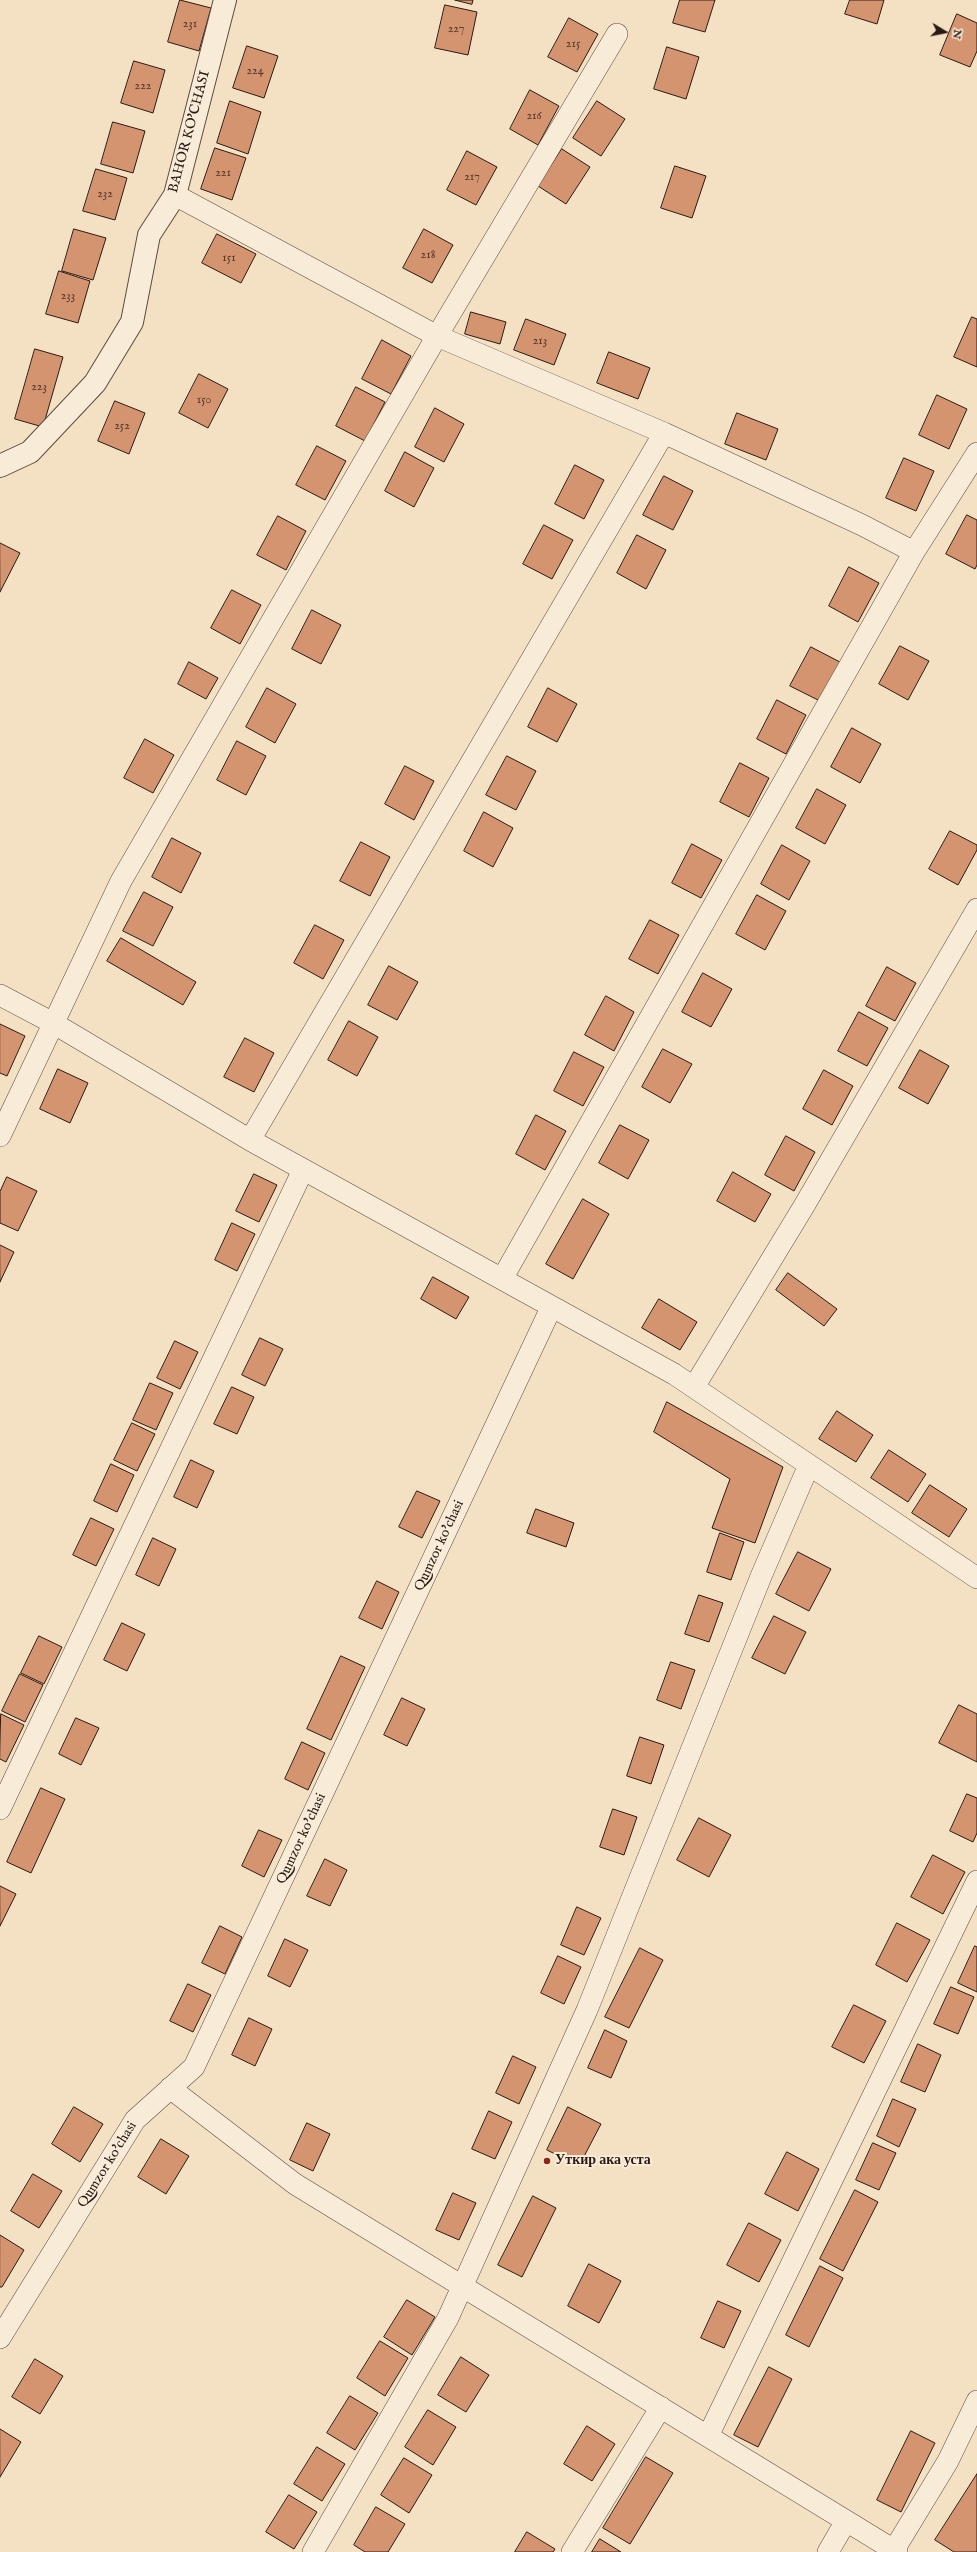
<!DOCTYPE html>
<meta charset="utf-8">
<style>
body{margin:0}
#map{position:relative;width:977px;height:2552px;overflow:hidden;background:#f4e1c4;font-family:"IM FELL English",serif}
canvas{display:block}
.north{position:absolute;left:925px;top:12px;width:40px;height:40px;-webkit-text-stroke:3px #f8ecd9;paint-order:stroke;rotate:100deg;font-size:11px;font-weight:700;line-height:16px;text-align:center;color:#2a1a14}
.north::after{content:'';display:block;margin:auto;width:14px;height:18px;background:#2a1a14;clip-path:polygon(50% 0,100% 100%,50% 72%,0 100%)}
</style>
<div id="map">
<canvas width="977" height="2552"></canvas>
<div class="north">N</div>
</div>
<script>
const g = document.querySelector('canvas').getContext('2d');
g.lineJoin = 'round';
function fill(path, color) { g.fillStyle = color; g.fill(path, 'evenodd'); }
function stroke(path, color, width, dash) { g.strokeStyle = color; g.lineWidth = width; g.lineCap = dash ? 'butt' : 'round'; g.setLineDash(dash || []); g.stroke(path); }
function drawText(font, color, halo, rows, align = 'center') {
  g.font = font + ' "IM FELL English",serif'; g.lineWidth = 4; g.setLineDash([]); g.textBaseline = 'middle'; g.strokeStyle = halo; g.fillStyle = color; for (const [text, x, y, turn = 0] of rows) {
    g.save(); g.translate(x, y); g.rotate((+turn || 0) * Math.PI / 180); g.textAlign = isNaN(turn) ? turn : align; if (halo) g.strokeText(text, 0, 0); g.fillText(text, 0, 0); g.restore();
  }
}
const building = new Path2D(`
 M180,0l31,8 -12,43 -31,-9z
 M455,0h18l-1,4z
 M680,0h35l-10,32 -32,-9z
 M850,0h34l-7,24 -32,-10z
 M445,5l32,7 -9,43 -33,-7z
 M957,14l20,9v28l-7,16 -30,-12z
 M569,18l29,16 -21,38 -29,-15z
 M247,46l31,10 -14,42 -31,-10z
 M667,47l32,10 -13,42 -32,-10z
 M134,61l31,9 -12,43 -32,-10z
 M530,90l29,16 -21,39 -28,-16z
 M230,101l31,11 -13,42 -31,-11z
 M597,101l28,18 -24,37 -28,-18z
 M113,122l32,9 -12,42 -32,-9z
 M215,148l31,10 -14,42 -31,-11z
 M562,149l28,18 -24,37 -28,-18z
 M467,151l30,16 -21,38 -29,-15z
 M675,166l31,10 -14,42 -31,-10z
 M96,169l31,9 -12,42 -32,-9z
 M74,229l32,9 -13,42 -31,-9z
 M424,229l29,16 -21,38 -29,-15z
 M217,234l39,20 -15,29 -39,-20z
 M59,271l31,10 -12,42 -32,-9z
 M471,312l35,10 -6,22 -35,-10z
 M972,317l5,2v48l-23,-10z
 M526,319l40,15 -12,31 -40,-15z
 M382,340l29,16 -20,38 -29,-15z
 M35,349l28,8 -20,70 -28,-8z
 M609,352l41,16 -12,31 -41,-16z
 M199,374l29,15 -20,39 -29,-15z
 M356,387l29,15 -20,39 -29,-15z
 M937,395l30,14 -18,40 -30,-14z
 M115,401l30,12 -16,41 -31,-13z
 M435,408l29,16 -20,38 -29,-15z
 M737,413l41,16 -12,31 -41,-16z
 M317,446l29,15 -21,39 -29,-15z
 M405,452l29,16 -20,39 -29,-16z
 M904,458l30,13 -18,40 -30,-13z
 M575,465l29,15 -20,39 -29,-15z
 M664,476l29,15 -20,39 -30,-15z
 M967,515l10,5v45l-2,4 -29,-15z
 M278,516l28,15 -20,39 -29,-15z
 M544,525l29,15 -21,39 -29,-15z
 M637,535l29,15 -20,39 -29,-16z
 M0,543l20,10 -20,39z
 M849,567l30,16 -21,39 -29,-16z
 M232,590l29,15 -21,39 -29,-16z
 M312,610l29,15 -20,39 -29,-15z
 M900,646l29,15 -21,39 -29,-16z
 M811,647l29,15 -20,39 -30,-15z
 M189,662l29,16 -12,21 -28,-15z
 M267,688l29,16 -21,39 -29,-16z
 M548,688l29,16 -20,38 -29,-15z
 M777,700l29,15 -20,39 -29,-15z
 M852,728l29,16 -21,39 -29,-16z
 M145,739l29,16 -21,38 -29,-15z
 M237,741l29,15 -20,39 -29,-15z
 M507,756l29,15 -20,39 -30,-15z
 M740,763l29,15 -20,39 -29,-15z
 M405,766l29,15 -20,39 -29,-16z
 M817,789l29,16 -21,39 -29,-16z
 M484,812l29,16 -20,39 -29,-16z
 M950,831l27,14v5l-19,35 -29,-16z
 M172,838l29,15 -20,40 -29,-16z
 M361,842l29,15 -20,39 -30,-15z
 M692,844l30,16 -21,38 -29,-15z
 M782,845l28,16 -21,39 -28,-16z
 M144,892l29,15 -20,39 -30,-15z
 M757,895l29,16 -21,39 -29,-16z
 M650,920l29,15 -21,39 -29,-15z
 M315,925l29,15 -21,39 -29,-16z
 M121,938l75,44 -13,23 -76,-44z
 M389,966l29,16 -21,38 -29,-15z
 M887,967l29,16 -21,38 -29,-15z
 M703,973l29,16 -21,38 -29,-15z
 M606,996l28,16 -20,39 -29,-16z
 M859,1012l29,16 -21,38 -29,-15z
 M349,1021l29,16 -21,39 -29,-16z
 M0,1024l25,12 -18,40 -7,-3z
 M245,1038l29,15 -20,39 -30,-15z
 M663,1049l29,15 -22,39 -28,-16z
 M920,1050l29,16 -21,38 -29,-16z
 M574,1052l30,15 -21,39 -29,-15z
 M58,1069l30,14 -18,40 -30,-14z
 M824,1070l29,16 -21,39 -29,-16z
 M536,1115l30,16 -21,39 -29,-16z
 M620,1125l29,15 -21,39 -29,-16z
 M786,1136l29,16 -21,39 -29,-16z
 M733,1172l38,22 -16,28 -38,-21z
 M254,1174l23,11 -18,37 -23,-11z
 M7,1177l30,14 -19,40 -18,-8v-31z
 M583,1199l26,15 -36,65 -27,-15z
 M232,1223l23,11 -18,37 -22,-11z
 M0,1245l14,7 -14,30z
 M788,1273l49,36 -13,17 -48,-36z
 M433,1277l36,20 -13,22 -35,-20z
 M659,1299l38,23 -17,28 -38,-22z
 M260,1338l23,11 -18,37 -23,-11z
 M175,1341l23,11 -18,37 -23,-11z
 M150,1383l23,10 -17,37 -23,-10z
 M232,1387l22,10 -17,37 -23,-10z
 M667,1402l116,65 -28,76 -43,-15 18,-49 -76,-47z
 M837,1411l36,24 -17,27 -37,-23z
 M132,1423l23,11 -18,37 -23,-11z
 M889,1450l37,24 -18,28 -37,-24z
 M191,1460l23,11 -17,37 -23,-11z
 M111,1464l23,11 -17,37 -23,-11z
 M930,1485l37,24 -18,28 -37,-24z
 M417,1491l23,10 -18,37 -23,-11z
 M536,1509l38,14 -8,24 -39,-14z
 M91,1518l23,11 -18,37 -23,-11z
 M720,1533l24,9 -13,38 -24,-8z
 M153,1538l23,11 -17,37 -23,-11z
 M798,1552l33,17 -22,42 -33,-17z
 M377,1581l22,11 -17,37 -23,-11z
 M699,1595l24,8 -14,39 -24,-8z
 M774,1616l32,16 -21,42 -33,-16z
 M122,1623l23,11 -18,37 -23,-11z
 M39,1636l23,11 -18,37 -23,-11z
 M341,1656l24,11 -34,73 -24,-11z
 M671,1662l24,8 -14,39 -24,-9z
 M20,1674l23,11 -18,37 -23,-11z
 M402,1698l23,11 -18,37 -23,-11z
 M959,1705l18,9v48l-38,-19z
 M1,1714l23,11 -18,37 -6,-3z
 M76,1718l23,10 -18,37 -22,-11z
 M640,1737l24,8 -13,39 -24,-8z
 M302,1742l23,11 -17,37 -23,-11z
 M41,1788l24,11 -34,74 -24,-11z
 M967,1794l10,4v35l-4,9 -23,-11z
 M613,1809l24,8 -13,38 -24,-8z
 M699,1818l32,17 -22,42 -32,-17z
 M259,1830l23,10 -18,37 -22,-11z
 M933,1855l32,17 -22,42 -32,-17z
 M325,1859l22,11 -17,36 -23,-10z
 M0,1886l16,8 -16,32z
 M577,1907l24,11 -17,37 -23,-10z
 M897,1923l33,17 -23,42 -31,-17z
 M220,1926l22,11 -17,37 -23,-11z
 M285,1939l23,11 -18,37 -22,-11z
 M975,1946l2,1v45l-19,-9z
 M640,1948l23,12 -34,68 -24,-11z
 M558,1956l23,11 -17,37 -23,-11z
 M188,1984l23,11 -18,37 -23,-11z
 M951,1987l23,10 -16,37 -24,-10z
 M854,2005l32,16 -22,42 -32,-16z
 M249,2018l23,11 -17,37 -23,-11z
 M605,2030l22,11 -16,37 -23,-10z
 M918,2044l23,11 -16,37 -24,-10z
 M513,2056l23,11 -17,37 -23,-11z
 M893,2099l23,10 -17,38 -22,-11z
 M74,2107l29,17 -23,38 -28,-18z
 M568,2107l33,17 -22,42 -32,-16z
 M489,2111l23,11 -17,37 -23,-10z
 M307,2123l23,11 -17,37 -23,-11z
 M161,2139l28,17 -23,38 -28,-17z
 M873,2143l23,10 -17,37 -23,-10z
 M787,2152l32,17 -21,42 -33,-17z
 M33,2174l29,17 -23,37 -28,-17z
 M855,2190l23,12 -35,69 -23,-12z
 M453,2193l23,10 -17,37 -23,-10z
 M533,2196l23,12 -34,69 -24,-12z
 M749,2223l32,17 -22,42 -32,-17z
 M0,2235l24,15 -22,37h-2z
 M589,2264l32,17 -22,42 -31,-17z
 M820,2266l23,12 -34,69 -23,-12z
 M407,2300l28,17 -23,38 -28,-18z
 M718,2301l23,10 -17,37 -23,-10z
 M380,2341l28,17 -23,38 -28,-18z
 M461,2357l28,18 -23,37 -28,-17z
 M35,2359l28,17 -23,38 -28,-17z
 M769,2367l23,12 -34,68 -24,-12z
 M350,2396l28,17 -23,37 -28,-17z
 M428,2410l28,17 -23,38 -28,-18z
 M587,2426l28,18 -23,37 -28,-17z
 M0,2429l21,13 -21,35z
 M911,2431l24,12 -34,69 -24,-12z
 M317,2447l28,17 -23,37 -28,-17z
 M646,2457l27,16 -43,71 -27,-16z
 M404,2458l28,17 -23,38 -28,-18z
 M977,2474v78h-23l-19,-12z
 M289,2495l28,17 -23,37 -28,-17z
 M376,2507l29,17 -17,28h-23l-11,-7z
 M527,2532l28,17 -2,3h-38z
 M600,2539l21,13h-29z`);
fill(building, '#d59470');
stroke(building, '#2a1a14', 1);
const minor = new Path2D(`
 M175,195l262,141 227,97 198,92 52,27
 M0,995l53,28 197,117 424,234 303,204
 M0,1136l121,-255 316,-545 180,-302
 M250,1140l414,-707
 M502,1279l412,-727 63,-99
 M694,1387l110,-181 173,-297
 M0,1809l303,-639
 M170,2088l125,96 602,368
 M0,2338l135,-218 59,-53 357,-759
 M708,2436l269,-555
 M894,2550l54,-89 29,-60
 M313,2552l135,-234 139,-308 175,-436 47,-109
 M572,2552l89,-145
 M828,2552l18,-31`);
const tertiary = new Path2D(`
 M0,466l30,-14 65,-69 37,-61 17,-87 26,-40 50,-195`);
stroke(minor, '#5c4c40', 22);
stroke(tertiary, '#5c4c40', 24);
stroke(minor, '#f8ecd9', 21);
stroke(tertiary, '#f8ecd9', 22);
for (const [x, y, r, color] of [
 [547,2161,4,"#8f2418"]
]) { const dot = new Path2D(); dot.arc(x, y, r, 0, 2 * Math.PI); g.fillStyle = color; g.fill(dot); stroke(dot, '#f8ecd9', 1.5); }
drawText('12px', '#55382b', null, [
 ["231",190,25],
 ["227",456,30],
 ["215",573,45],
 ["224",255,72],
 ["222",143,87],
 ["216",534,117],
 ["221",223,174],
 ["217",472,178],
 ["232",105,195],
 ["218",428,256],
 ["151",229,259],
 ["233",68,297],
 ["213",540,342],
 ["223",39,388],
 ["150",204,401],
 ["252",122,427]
]);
drawText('14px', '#2a1a14', '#f8ecd9', [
 ["BAHOR KO'CHASI",190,132,-75],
 ["Qumzor ko'chasi",440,1546,-65],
 ["Qumzor ko'chasi",302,1839,-65],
 ["Qumzor ko'chasi",108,2165,-58]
]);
drawText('bold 14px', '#2a1a14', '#f8ecd9', [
 ["Уткир ака уста",555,2161]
], 'left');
</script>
